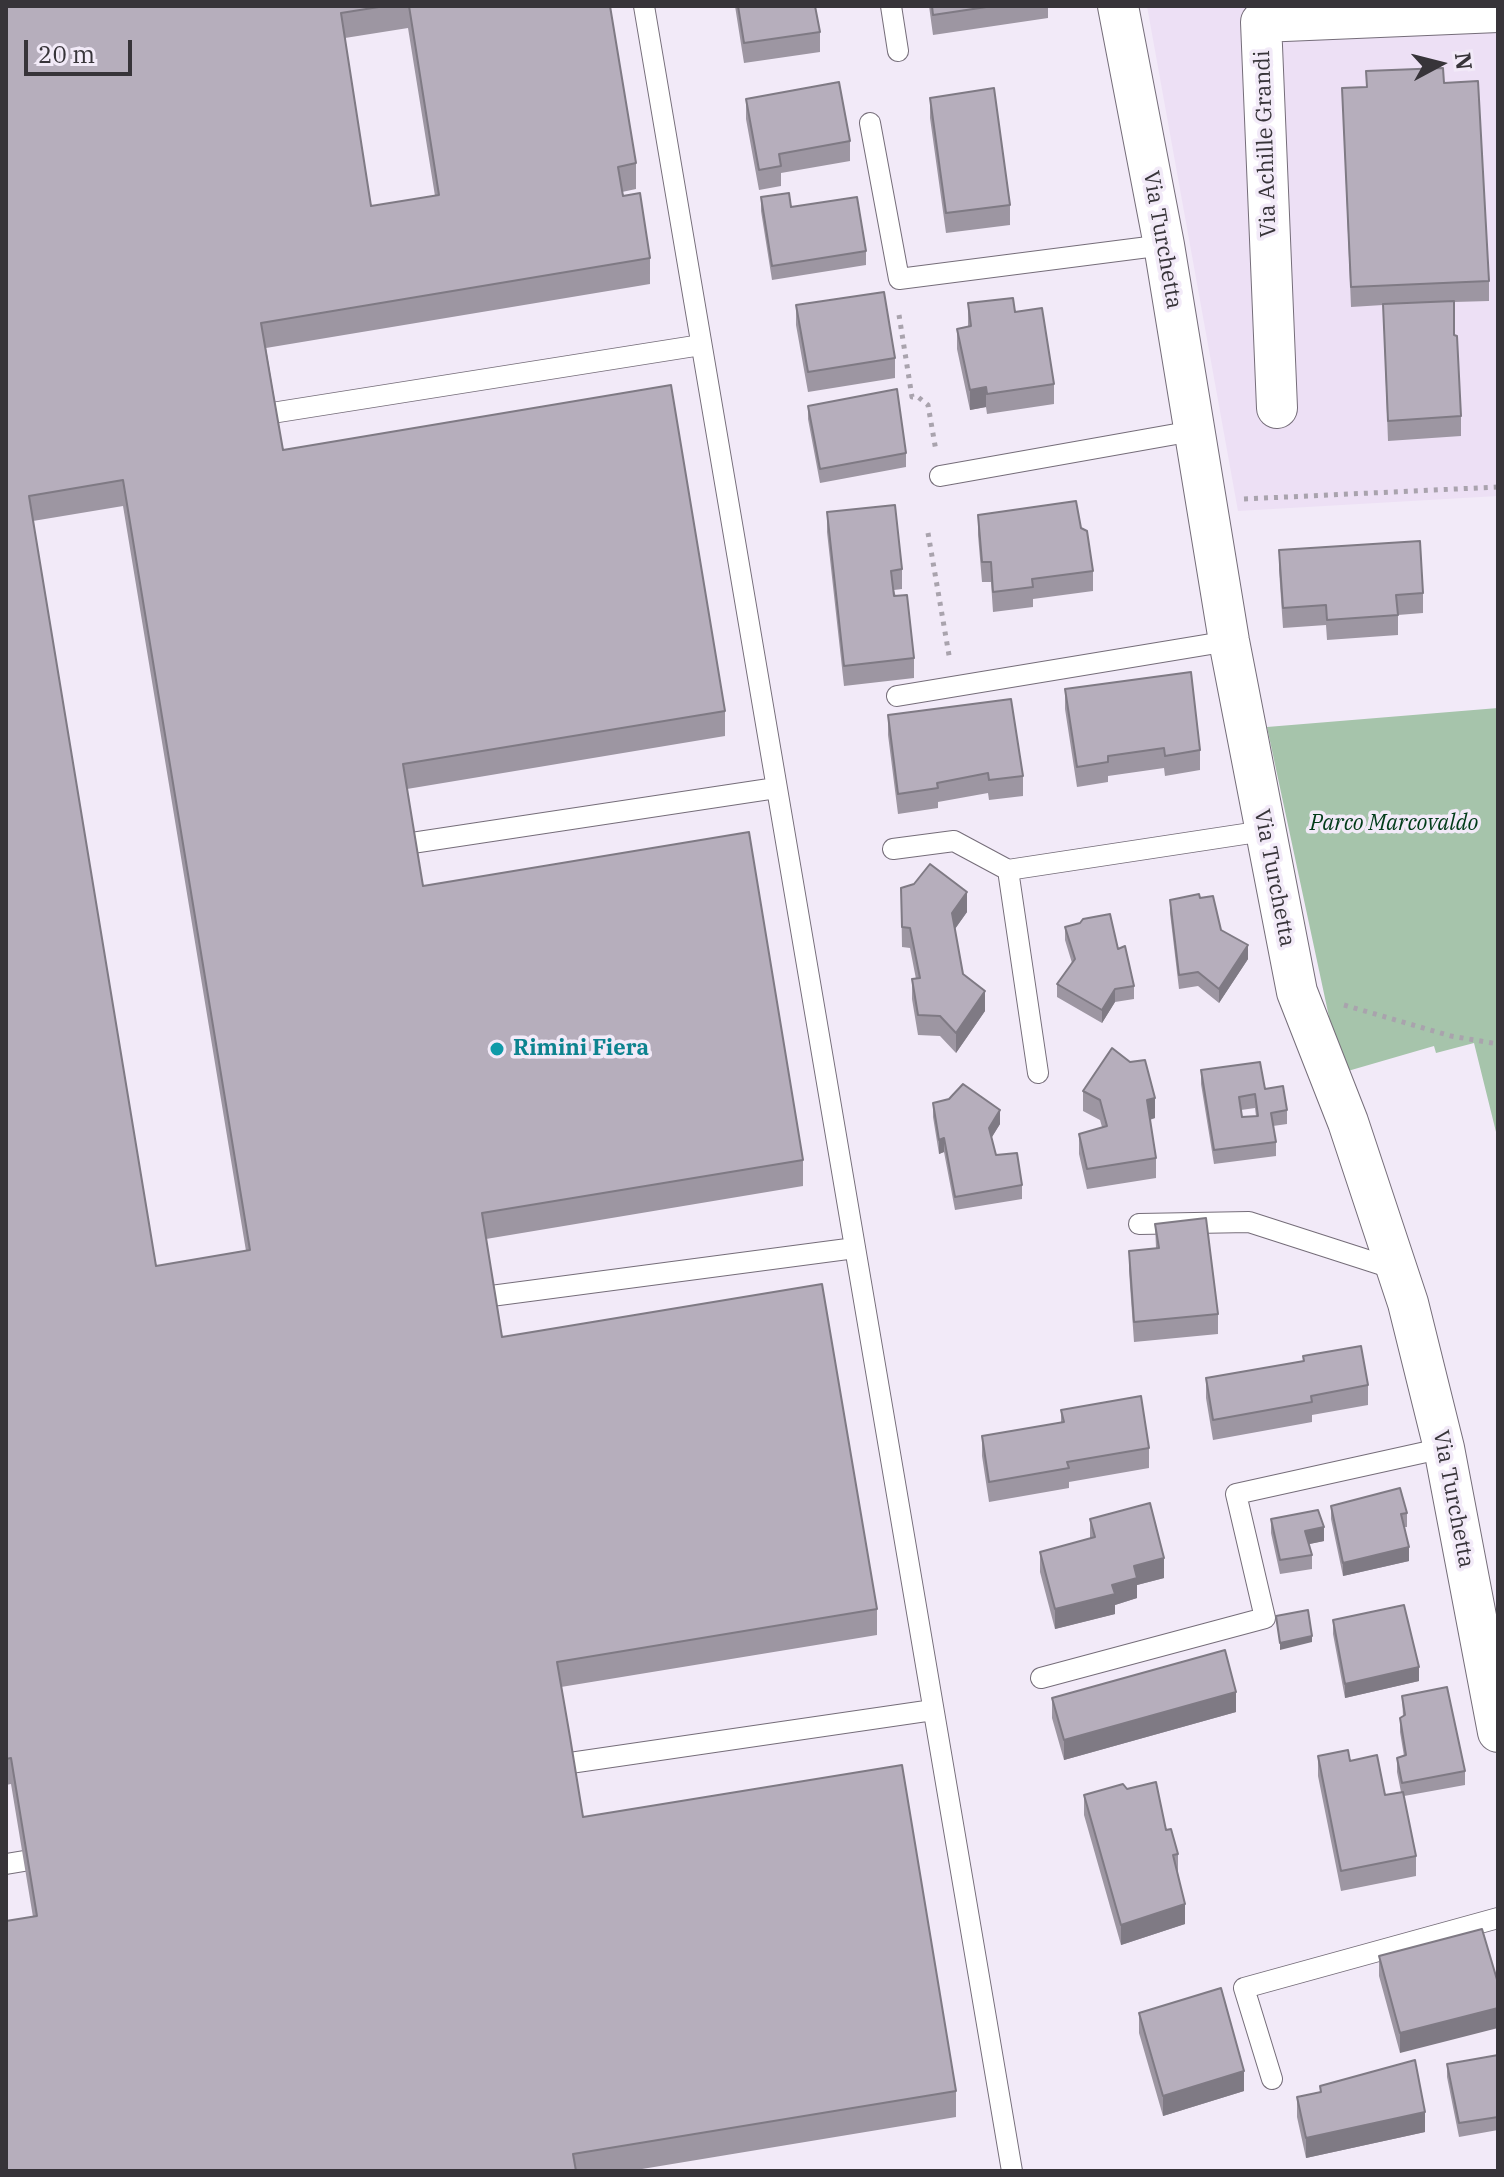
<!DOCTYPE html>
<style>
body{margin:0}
#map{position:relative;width:1504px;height:2177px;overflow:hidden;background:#f2eaf8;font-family:"IBM Plex Serif",serif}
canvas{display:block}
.frame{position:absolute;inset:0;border:8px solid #373439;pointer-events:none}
.north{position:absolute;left:1400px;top:24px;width:80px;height:80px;-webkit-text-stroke:6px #f2eaf8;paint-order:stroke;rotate:83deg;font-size:22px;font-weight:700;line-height:32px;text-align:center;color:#373439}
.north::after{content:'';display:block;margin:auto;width:28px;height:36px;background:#373439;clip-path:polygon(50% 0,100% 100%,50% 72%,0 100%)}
.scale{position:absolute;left:24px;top:40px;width:108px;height:36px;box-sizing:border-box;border:4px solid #373439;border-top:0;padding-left:10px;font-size:24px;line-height:28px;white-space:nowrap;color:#373439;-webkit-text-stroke:6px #f2eaf8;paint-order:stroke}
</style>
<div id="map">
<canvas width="1504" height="2177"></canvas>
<div class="frame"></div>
<div class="north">N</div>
<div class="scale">20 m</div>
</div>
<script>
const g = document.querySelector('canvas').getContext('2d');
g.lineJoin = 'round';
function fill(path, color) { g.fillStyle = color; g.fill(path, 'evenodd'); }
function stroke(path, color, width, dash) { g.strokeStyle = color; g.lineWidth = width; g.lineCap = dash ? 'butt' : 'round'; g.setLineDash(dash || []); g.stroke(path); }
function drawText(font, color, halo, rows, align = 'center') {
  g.font = font + ' "IBM Plex Serif",serif'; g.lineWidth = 7; g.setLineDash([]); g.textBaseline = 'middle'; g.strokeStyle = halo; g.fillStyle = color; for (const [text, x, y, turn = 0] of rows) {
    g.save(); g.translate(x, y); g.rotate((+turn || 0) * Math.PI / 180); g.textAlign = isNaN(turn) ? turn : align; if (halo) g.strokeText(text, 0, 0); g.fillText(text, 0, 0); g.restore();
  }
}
fill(new Path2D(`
 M1147,6h351v490l-260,15z`), '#ede0f5');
fill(new Path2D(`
 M1498,708v432l-24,-97 -38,10 -2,-7 -93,27 -74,-346z`), '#a6c4ab');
const lane = new Path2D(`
 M644,6l368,2165
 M891,6l7,45
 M870,123l29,156 265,-34
 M272,413l429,-68
 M940,476l253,-45
 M897,696l332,-55
 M412,843l364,-55
 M893,849l61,-8 54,29 256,-39
 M1008,870l30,203
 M1139,1224l110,-2 149,48
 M491,1296l364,-48
 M1041,1678l224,-60 -29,-124 208,-46
 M570,1763l363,-53
 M6,1864l18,-3
 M1272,2079l-28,-91 254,-70`);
const street = new Path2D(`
 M1118,6l46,239 65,396 68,351 51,130 60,181 36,145 54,284
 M1277,408l-16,-386 237,-10`);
stroke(lane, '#756d79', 22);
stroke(street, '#756d79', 42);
stroke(new Path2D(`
 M899,315l13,82h6l10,8 8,46
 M1244,499l254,-12
 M928,533l22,128
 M1344,1005l107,31 47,8`), '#a9a3ad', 5, [4, 6]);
stroke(lane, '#fff', 20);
stroke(street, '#fff', 40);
fill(new Path2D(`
 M6,6h604l26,157v26l-14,3 28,66v26l-384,64 17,102 442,261v25l-318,53 16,97 380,274v26l-317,53 16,98 375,272v26l-316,52 22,130 373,274v26l-326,54h-624l27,-254 -22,-133 -5,1zM408,28l27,168 -64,10 -26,-168zM123,506l123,745 -90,15 -123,-745z
 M735,6h80l5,26v20l-76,11z
 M929,6h119v12l-115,17z
 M1366,71l78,12 45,198v20l-35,1v33l7,81v20l-73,5 -5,-136 -32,2 -9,-219 24,-1z
 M930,98l80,107v20l-64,8 -16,-115z
 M746,99l104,42v20l-69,12v13l-22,4 -13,-71z
 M761,197l30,10 75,44v14l-94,15 -11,-69z
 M968,303l47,9 39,72v20l-67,10 -1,-7 -16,3 -13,-61v-20l11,-2z
 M796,305l99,53v20l-87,14 -12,-67z
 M808,406l98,47v14l-86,16 -12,-64z
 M827,512l75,57v20l-8,1 20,68v20l-70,8 -17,-154z
 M978,515l103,13 12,43v20l-60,8v8l-40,5 -2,-30h-9l-4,-47z
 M1279,550l144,43v20l-25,2v20l-71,5 -1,-15 -43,3 -4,-58z
 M1065,689l135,61v20l-35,6 -1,-8 -56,8v6l-31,5 -12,-78z
 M888,715l135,61v20l-34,4 -1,-7 -50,9v6l-40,6 -10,-79z
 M901,888l66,24 -12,17 8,45 22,37 -29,42 -16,-17 -22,-1 -6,-36v-20h4l-6,-31 -8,-1z
 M1200,898l21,32 27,29 -29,44 -21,-17 -19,3 -9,-76v-13z
 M1065,927l53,22 16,37v13l-19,3 -13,21 -45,-26v-13l15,-21 -7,-23z
 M1201,1070l64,19 22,21v14l-14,2 3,16v14l-62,8 -13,-80zM1255,1108l1,8 -14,1 -1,-7z
 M1083,1091l72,27 -5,2 6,38v20l-69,11 -8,-35v-20l23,-7 -2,-7 -17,-9z
 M933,1103l67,21 -9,14 5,17 26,30v14l-67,11 -11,-58 -5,2 -6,-37z
 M1155,1224l63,90v20l-84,8 -5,-71v-20l27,-3z
 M1206,1378l162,7v20l-56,10v7l-99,18 -7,-42z
 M1061,1410l88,38v20l-80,14v6l-80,14 -7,-46v-20l79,-13z
 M1331,1506l76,7v14h-3l5,34 -66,15 -12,-57z
 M1090,1519l74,59 -27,7v13l-22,7v9l-60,15 -15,-57v-20l50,-13z
 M1271,1519l53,22 -15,3 3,11v14l-32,5 -9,-41z
 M1333,1620l86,61 -74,17 -12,-64z
 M1402,1696l63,75v14l-61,11 12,60v20l-75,15 -23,-115v-20l67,39 16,-3 -4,-20v-14l7,-2 -4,-24v-14l3,-2z
 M1052,1698l184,14 -172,48 -12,-42z
 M1127,1789l39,41 12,24v20l7,50 -64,21 -37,-130v-20z
 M1482,1929l-82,124 -21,-77v-20z
 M1139,2013l105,78 -81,25 -24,-83z
 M1498,2055v75l-39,7 -12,-60v-13z
 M1297,2097l128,35 -119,26 -9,-41z`), '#9d96a2');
fill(new Path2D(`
 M986,387v20l-16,3v-20z
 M967,892v20l-15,21v-20z
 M1248,945v14l-29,44v-14z
 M1115,989v13l-13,21v-13z
 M985,991v20l-29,42v-20z
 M1155,1098v20l-8,2v-20z
 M1000,1110v14l-11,18v-14z
 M944,1138v14l-5,2v-14z
 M1324,1527v14l-19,4v-14z
 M1409,1547v14l-66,15v-13z
 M1164,1558v20l-27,7v13l-22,7v9l-60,15v-20l57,-24 22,-19z
 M1312,1636v6l-32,8v-7z
 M1419,1667v14l-74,17v-14z
 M1236,1692v20l-172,48v-20z
 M1185,1904v20l-64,21v-20z
 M1498,2008v20l-98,25v-20z
 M1244,2071v20l-81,25v-20z
 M1425,2112v20l-119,26v-20z`), '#7f7a84');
const building = new Path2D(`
 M6,6h379l-44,7 30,193 68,-11 -30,-189h201l26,157 -18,4 5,29 17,-3 10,65 -389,65 11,64 11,63 388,-65 54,326 -322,53 20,122 326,-54 54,328 -321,53 20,124 320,-53 55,325 -320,53 13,75 13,80 319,-52 54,326 -383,63 3,17h-570v-250l31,-5 -26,-158 -5,1zM123,480l127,770 -94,16 -127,-770z
 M738,6h77l5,26 -76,11z
 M932,6h61l-60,9z
 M1443,68l1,15 34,-2 11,200 -138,6 -9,-199 25,-1 -1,-16z
 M839,82l11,59 -71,13 2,12 -22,4 -13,-71z
 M994,88l16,117 -64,8 -16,-115z
 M789,193l2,14 66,-10 9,54 -94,15 -11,-69z
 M884,292l11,66 -87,14 -12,-67z
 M1013,298l2,14 27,-4 12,76 -67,10 -1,-7 -16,3 -13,-61 14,-3 -3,-23z
 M1454,301v34l3,1 4,80 -73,5 -5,-117z
 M897,389l9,64 -86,16 -12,-63z
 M1076,501l5,27 6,3 6,40 -61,8 1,8 -40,5 -2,-30h-9l-4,-47z
 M895,505l7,64 -11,2 3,25 13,-1 7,63 -70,8 -17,-154z
 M1420,541l3,52 -27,2 2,20 -71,5 -1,-15 -43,3 -4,-58z
 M1191,672l9,78 -35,6 -1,-8 -56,8v6l-31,5 -12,-78z
 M1011,699l12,77 -34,4 -1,-7 -51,10 1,5 -40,6 -10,-79z
 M930,864l37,28 -15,21 11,61 22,17 -29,42 -16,-17 -22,-1 -6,-36 8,-1 -10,-50 -8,-1 -1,-39 13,-4z
 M1199,894l1,4 13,-2 8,34 27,15 -29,44 -21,-17 -19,3 -9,-75z
 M1110,914l8,35 7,-3 9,40 -19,3 -13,21 -45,-26 18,-25 -10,-32 15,-4 3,-4z
 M1112,1048l18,14 15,-2 10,38 -8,2 9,58 -69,11 -8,-35 28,-8 -7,-26 -17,-9z
 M1260,1062l5,27 18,-3 4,24 -16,3 5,29 -62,8 -13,-80zM1255,1094l3,22 -16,1 -3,-20z
 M963,1084l37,26 -11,18 7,27 21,-2 5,32 -67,12 -11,-59 -5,2 -6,-37 16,-4z
 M1206,1218l12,96 -84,8 -5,-71 30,-3 -4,-24z
 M1361,1346l7,39 -57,11 1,6 -99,18 -7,-42 98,-17 -1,-5z
 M1141,1396l8,52 -82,14 2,6 -80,14 -7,-46 82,-14 -3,-12z
 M1400,1488l7,25 -6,1 8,33 -66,16 -12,-57z
 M1150,1503l14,55 -30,8 3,12 -25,7 3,9 -60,15 -15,-57 55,-15 -5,-18z
 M1318,1510l6,17 -19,4 7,24 -32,5 -9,-41z
 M1404,1605l15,62 -74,17 -12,-64z
 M1308,1610l4,26 -32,7 -4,-27z
 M1225,1650l11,42 -172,48 -12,-42z
 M1447,1687l18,84 -63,12 -5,-25 9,-3 -6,-37 5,-3 -3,-19z
 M1348,1750l2,11 27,-6 8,40 18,-3 13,64 -75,15 -23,-115z
 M1156,1782l10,48 5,-1 7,25 -5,1 12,49 -64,21 -37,-130 39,-11 4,5z
 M1482,1929l16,54v25l-98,25 -21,-77z
 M1221,1988l23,83 -81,25 -24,-83z
 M1498,2055v62l-39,6 -12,-59z
 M1415,2060l10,52 -119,26 -9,-41 24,-5 -1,-6z`);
fill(building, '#b6aebc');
stroke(building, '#7f7a84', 2);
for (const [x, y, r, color] of [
 [497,1049,8,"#0f9aa8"]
]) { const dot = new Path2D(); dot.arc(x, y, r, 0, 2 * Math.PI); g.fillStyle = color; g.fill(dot); stroke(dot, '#f2eaf8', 3); }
drawText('22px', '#373439', '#f2eaf8', [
 ["Via Achille Grandi",1266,144,-92],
 ["Via Turchetta",1162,240,80],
 ["Via Turchetta",1274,878,79],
 ["Via Turchetta",1453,1499,79]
]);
drawText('italic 22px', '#003b18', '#f2eaf8', [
 ["Parco Marcovaldo",1394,824]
]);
drawText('bold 22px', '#0d838f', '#f2eaf8', [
 ["Rimini Fiera",513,1049]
], 'left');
</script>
